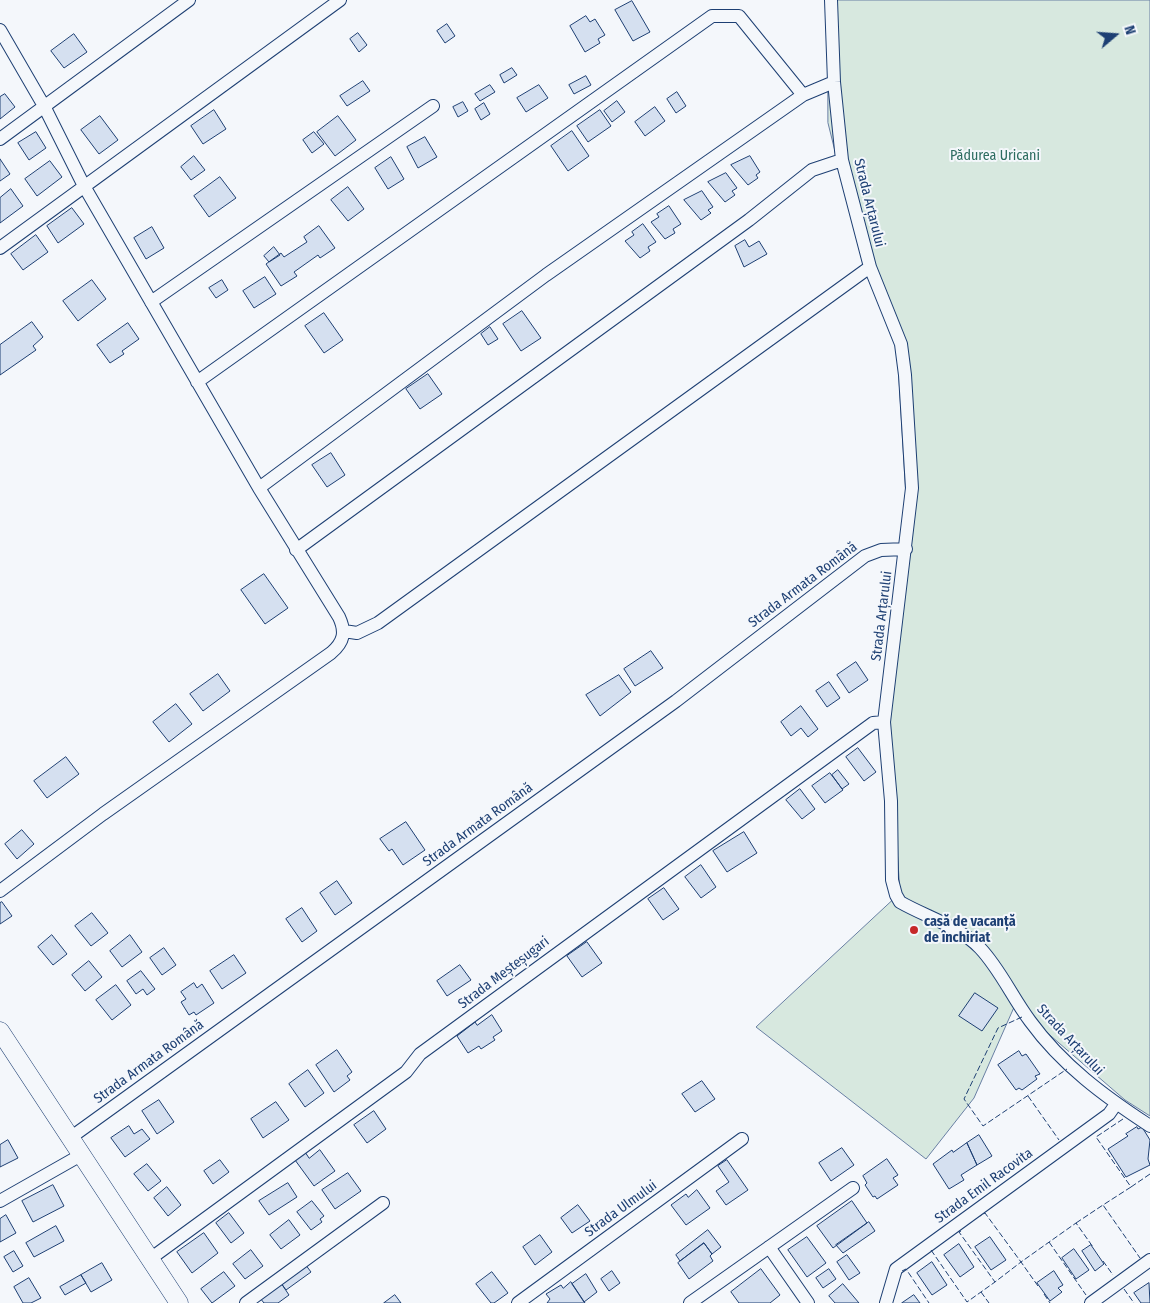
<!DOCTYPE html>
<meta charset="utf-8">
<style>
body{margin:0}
#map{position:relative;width:1150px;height:1303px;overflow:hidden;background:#f4f7fb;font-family:"Fira Sans Condensed",sans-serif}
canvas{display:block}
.north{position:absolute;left:1090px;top:10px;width:50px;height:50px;-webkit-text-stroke:4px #f4f7fb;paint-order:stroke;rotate:72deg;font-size:14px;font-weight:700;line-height:20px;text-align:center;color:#1d3f73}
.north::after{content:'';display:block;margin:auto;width:18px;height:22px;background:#1d3f73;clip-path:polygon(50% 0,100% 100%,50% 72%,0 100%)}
</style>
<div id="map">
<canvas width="1150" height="1303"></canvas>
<div class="north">N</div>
</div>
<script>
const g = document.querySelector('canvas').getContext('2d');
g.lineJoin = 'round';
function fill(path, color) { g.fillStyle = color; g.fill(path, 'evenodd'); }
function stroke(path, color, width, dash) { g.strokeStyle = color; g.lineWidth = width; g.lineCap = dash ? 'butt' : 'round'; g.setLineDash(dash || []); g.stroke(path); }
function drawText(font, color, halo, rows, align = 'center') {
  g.font = font + ' "Fira Sans Condensed",sans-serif'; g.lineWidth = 4; g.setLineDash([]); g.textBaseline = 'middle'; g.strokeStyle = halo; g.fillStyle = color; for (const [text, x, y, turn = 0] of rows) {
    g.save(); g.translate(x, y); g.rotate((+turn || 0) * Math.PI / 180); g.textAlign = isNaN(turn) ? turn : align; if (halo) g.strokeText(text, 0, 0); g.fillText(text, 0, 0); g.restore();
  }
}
const green = new Path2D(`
 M828,0h322v1116l-25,-16 -110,-95 -41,93 -48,61 -170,-132 144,-134 -11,-165 20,-179 -12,-204 -34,-81 -35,-141z`);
fill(green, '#d7e8df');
stroke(green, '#687fa3', 1);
const building = new Path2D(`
 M632,1l18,31 -17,9 -18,-31z
 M586,16l4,6 5,-3 10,16 -7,4 2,4 -15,9 -15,-26z
 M447,24l8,12 -10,7 -8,-12z
 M358,33l9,12 -8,7 -9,-13z
 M74,34l13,18 -23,16 -13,-17z
 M512,68l5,7 -13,8 -4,-8z
 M586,76l5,9 -17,9 -5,-9z
 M363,81l7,10 -23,15 -7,-10z
 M490,85l5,7 -15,9 -5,-7z
 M539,85l9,13 -22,14 -9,-14z
 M677,92l9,14 -10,7 -9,-14z
 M5,94l10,13 -15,12v-22z
 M617,101l8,11 -13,10 -8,-11z
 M463,102l5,9 -10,6 -5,-10z
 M484,103l6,11 -9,6 -6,-11z
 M655,107l10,14 -20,15 -10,-14z
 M214,110l12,19 -23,15 -12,-18z
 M600,110l11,16 -23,16 -11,-16z
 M100,116l18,24 -19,14 -18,-24z
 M338,116l18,24 -21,16 -18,-24z
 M572,131l17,25 -21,15 -17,-25z
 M36,132l10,16 -17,12 -11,-17z
 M314,132l10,12 -12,9 -9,-13z
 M425,137l12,20 -19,11 -11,-21z
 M194,156l11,14 -14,10 -10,-13z
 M750,156l10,16 -4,3 2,3 -10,7 -17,-20z
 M391,157l13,22 -16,10 -13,-21z
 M0,159l10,15 -10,7z
 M50,161l12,16 -25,19 -12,-17z
 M726,173l11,15 -5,3 3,4 -10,7 -17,-20z
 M220,177l16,21 -27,19 -15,-21z
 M348,187l16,22 -16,12 -17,-21z
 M11,189l12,17 -23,17v-25z
 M702,191l11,16 -5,3 3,3 -10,7 -17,-20z
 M669,206l12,18 -8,5 2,4 -10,6 -14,-17 8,-5 -2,-3z
 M72,208l12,16 -26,19 -11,-17z
 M643,224l13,18 -8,5 2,4 -10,7 -15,-17 9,-6 -2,-3z
 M319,226l16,22 -15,10 -2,-3 -24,17 3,4 -16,10 -15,-22 15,-11 3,4 23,-15 -3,-5z
 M152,227l12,21 -18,11 -12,-21z
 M36,235l12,17 -25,18 -12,-16z
 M745,240l4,7 10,-6 8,13 -23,13 -9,-21z
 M274,247l6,8 -11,7 -5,-6z
 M265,277l11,17 -22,14 -11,-17z
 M92,280l14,19 -28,22 -15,-20z
 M222,280l6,10 -12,8 -7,-10z
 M522,311l19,27 -20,13 -18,-27z
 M324,313l19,27 -19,13 -19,-27z
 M32,322l11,15 -10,9 3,4 -36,25v-30z
 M128,323l11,16 -17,12 2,3 -14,9 -13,-18z
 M490,327l8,12 -10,6 -7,-11z
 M428,374l14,20 -22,15 -14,-20z
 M331,453l14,22 -18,12 -15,-22z
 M264,574l24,34 -23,16 -24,-34z
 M651,651l12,17 -28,18 -11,-17z
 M856,662l12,18 -19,13 -12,-18z
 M218,674l12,17 -27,20 -13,-17z
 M619,675l12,17 -31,24 -14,-21z
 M829,682l11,16 -13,9 -11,-16z
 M176,704l16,20 -23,18 -16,-20z
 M801,706l17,23 -10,8 -7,-9 -10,8 -10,-14z
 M858,748l18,24 -12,9 -18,-24z
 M66,757l13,17 -32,24 -13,-17z
 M838,770l11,14 -7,5 -10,-14z
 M830,773l13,17 -18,13 -13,-17z
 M800,789l15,20 -13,10 -16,-19z
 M406,822l19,28 -22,15 -11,-16 -3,2 -9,-12z
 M22,830l12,14 -17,15 -12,-15z
 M744,832l13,21 -30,19 -14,-21z
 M701,865l15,22 -15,11 -16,-21z
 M337,881l15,22 -17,12 -15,-22z
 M664,888l15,21 -16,11 -15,-21z
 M2,902l10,14 -12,8v-21z
 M302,908l15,23 -15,11 -16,-23z
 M92,913l16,20 -17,13 -16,-20z
 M52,935l15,19 -14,11 -15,-18z
 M130,935l12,17 -20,15 -12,-16z
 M587,942l15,21 -20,14 -15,-21z
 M164,948l12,17 -14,10 -12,-17z
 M234,955l12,18 -24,16 -12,-18z
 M89,961l13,16 -17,14 -13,-16z
 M460,965l11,15 -24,16 -10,-15z
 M141,971l14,18 -8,6 -4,-6 -7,5 -9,-13z
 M194,983l3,5 5,-4 12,19 -18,12 -2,-3 -5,3 -8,-13 5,-3 -5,-7z
 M116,985l15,20 -19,15 -16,-20z
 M975,993l23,15 -16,23 -23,-15z
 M492,1015l10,16 -9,6 2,3 -14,9 -2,-3 -11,7 -11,-17 18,-14 2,3z
 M337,1050l15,22 -5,4 3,4 -16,12 -18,-27z
 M1019,1051l3,5 4,-2 14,20 -5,2 2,3 -15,11 -3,-2 -3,2 -18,-25z
 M308,1070l16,23 -19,14 -16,-23z
 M702,1081l13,18 -20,13 -13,-18z
 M159,1100l15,22 -17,12 -15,-23z
 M276,1102l13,18 -26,18 -12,-19z
 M374,1111l12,18 -19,14 -13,-18z
 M129,1126l5,8 8,-5 8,10 -25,18 -14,-19z
 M1137,1127l1,2 4,-2 8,13 -2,19 2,6 -24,12 -18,-28 20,-13 -2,-2z
 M979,1135l13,21 -15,9 -10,-22z
 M8,1140l10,18 -18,9v-22z
 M967,1143l10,22 -16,10 3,5 -15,9 -16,-25 19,-14 1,2z
 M842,1148l12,17 -23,16 -12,-18z
 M320,1150l15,21 -21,15 -19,-26 10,-8 4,6z
 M887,1159l11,16 -5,3 5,7 -21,14 -2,-3 -2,1 -8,-12 2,-2 -4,-7z
 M220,1160l9,12 -16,12 -9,-13z
 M727,1160l21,30 -22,15 -10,-14 13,-9 -11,-16z
 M147,1164l14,17 -13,10 -14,-17z
 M348,1173l13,18 -26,18 -13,-19z
 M288,1183l9,14 -28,18 -10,-14z
 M53,1185l11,21 -31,16 -11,-21z
 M167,1187l14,18 -13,11 -14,-18z
 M697,1190l13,18 -24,17 -15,-20 15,-11 2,3z
 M312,1201l12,15 -4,3 2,3 -11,8 -14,-18z
 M852,1201l15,22 -34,25 -16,-22z
 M578,1205l12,16 -18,12 -11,-15z
 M229,1213l15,20 -13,10 -15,-20z
 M6,1215l10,18 -16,9v-23z
 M289,1220l11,15 -19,14 -11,-14z
 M869,1222l6,9 -32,22 -7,-8z
 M56,1226l8,15 -30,16 -8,-14z
 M708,1230l13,17 -9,7 -8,-11 -24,18 -4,-6z
 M204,1233l14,20 -26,20 -15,-21z
 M540,1235l12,17 -17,13 -12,-18z
 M807,1237l19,26 -19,14 -19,-27z
 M990,1237l16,23 -15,10 -16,-23z
 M704,1243l8,11 -2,2 3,5 -24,18 -11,-16z
 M959,1244l15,23 -14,10 -16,-22z
 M1091,1245l13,19 -9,7 -13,-20z
 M1074,1249l15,21 -13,9 -14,-21z
 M251,1250l12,16 -18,13 -12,-15z
 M14,1251l9,15 -10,6 -9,-15z
 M847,1255l13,18 -11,7 -12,-18z
 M932,1262l15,23 -15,10 -15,-22z
 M102,1263l10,17 -21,12 -10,-17z
 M305,1264l6,8 -25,18 -5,-7z
 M761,1269l19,26 -10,8h-31l-8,-11z
 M829,1269l7,10 -13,9 -7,-10z
 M612,1271l8,12 -11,8 -8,-12z
 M1054,1271l9,14 -5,3 4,4 -12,9 -13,-18z
 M224,1272l11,14 -23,17 -11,-14z
 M492,1272l16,21 -14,10h-3l-15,-19z
 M586,1274l11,18 -13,10 -12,-18z
 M81,1275l5,8 -21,12 -5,-8z
 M29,1278l12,20 -10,5h-8l-9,-16z
 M571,1282l14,21h-38l3,-4 -4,-5 15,-9 2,3z
 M281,1283l8,12 -11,8h-14l-4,-5z
 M1149,1283l1,20h-9l-7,-10z
 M843,1284l16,19h-24l-6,-7z
 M395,1295l6,8h-17z
 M914,1295l6,8h-18z`);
fill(building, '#d5e0f0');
stroke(building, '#1d3f73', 1);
const street = new Path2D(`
 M831,0l3,82 8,78 28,107 31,77 4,31 7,113 -28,234 7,79 1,79 4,15 4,7c26,15 59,24 80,46 20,21 32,49 50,73 32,44 74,75 120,105
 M0,30l44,76 40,80 175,302 80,129c7,15 5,25 -8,36l-228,161 -103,77
 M0,139l189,-139
 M0,248l340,-248
 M151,302l282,-196
 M197,382l515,-366h27l64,79 31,-13
 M259,488l287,-213 257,-180
 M296,550l453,-330 63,-50 30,-10
 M344,631l13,2 21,-10 492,-356
 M70,1138l606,-437 189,-145 16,-6 25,-1
 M0,1201l81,-46
 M769,1247l39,56
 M150,1259l256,-187 14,-18 453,-331 11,-1
 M246,1303l137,-100
 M518,1303l224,-164
 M690,1303l163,-115
 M886,1303l10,-34 213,-155 7,-10
 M1091,1303l59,-43`);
const secondary = new Path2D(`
 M0,1031l179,272`);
stroke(street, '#1d3f73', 14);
stroke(secondary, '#1d3f73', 19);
stroke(street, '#f4f7fb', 12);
stroke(secondary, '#f4f7fb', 18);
stroke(new Path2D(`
 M1022,1017l-24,11 -34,71 19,27 84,-57
 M1028,1096l31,44
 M1123,1119l-27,18 35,50 19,-13
 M1131,1187l-28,18 37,53
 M1076,1223l27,-18
 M961,1231l-2,1 36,50 26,-20 -36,-49 -5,3
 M1049,1242l37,53
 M931,1250l36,52 28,-20
 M1103,1261l10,14
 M902,1271l4,-2 23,34
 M1038,1286l-17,-24 55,-39 17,24
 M1124,1289l10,14
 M981,1292l8,11
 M1044,1294l6,9`), '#1d3f73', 1, [6, 2.5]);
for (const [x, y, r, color] of [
 [914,930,5,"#c62828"]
]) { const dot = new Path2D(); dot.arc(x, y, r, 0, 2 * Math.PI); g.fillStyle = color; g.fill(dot); stroke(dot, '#f4f7fb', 2); }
drawText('14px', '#2c6c60', '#f4f7fb', [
 ["Pădurea Uricani",995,156]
]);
drawText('14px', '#1d3f73', '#f4f7fb', [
 ["Strada Arțarului",869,203,76],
 ["Strada Armata Română",803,585,-37],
 ["Strada Arțarului",882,616,-83],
 ["Strada Armata Română",478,825,-36],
 ["Strada Meșteșugari",504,973,-37],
 ["Strada Arțarului",1070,1040,47],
 ["Strada Armata Română",149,1062,-36],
 ["Strada Emil Racovita",984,1186,-36],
 ["Strada Ulmului",621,1209,-36]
]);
drawText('bold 14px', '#1d3f73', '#f4f7fb', [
 ["casă de vacanță",924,922],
 ["de închiriat",924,938]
], 'left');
</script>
